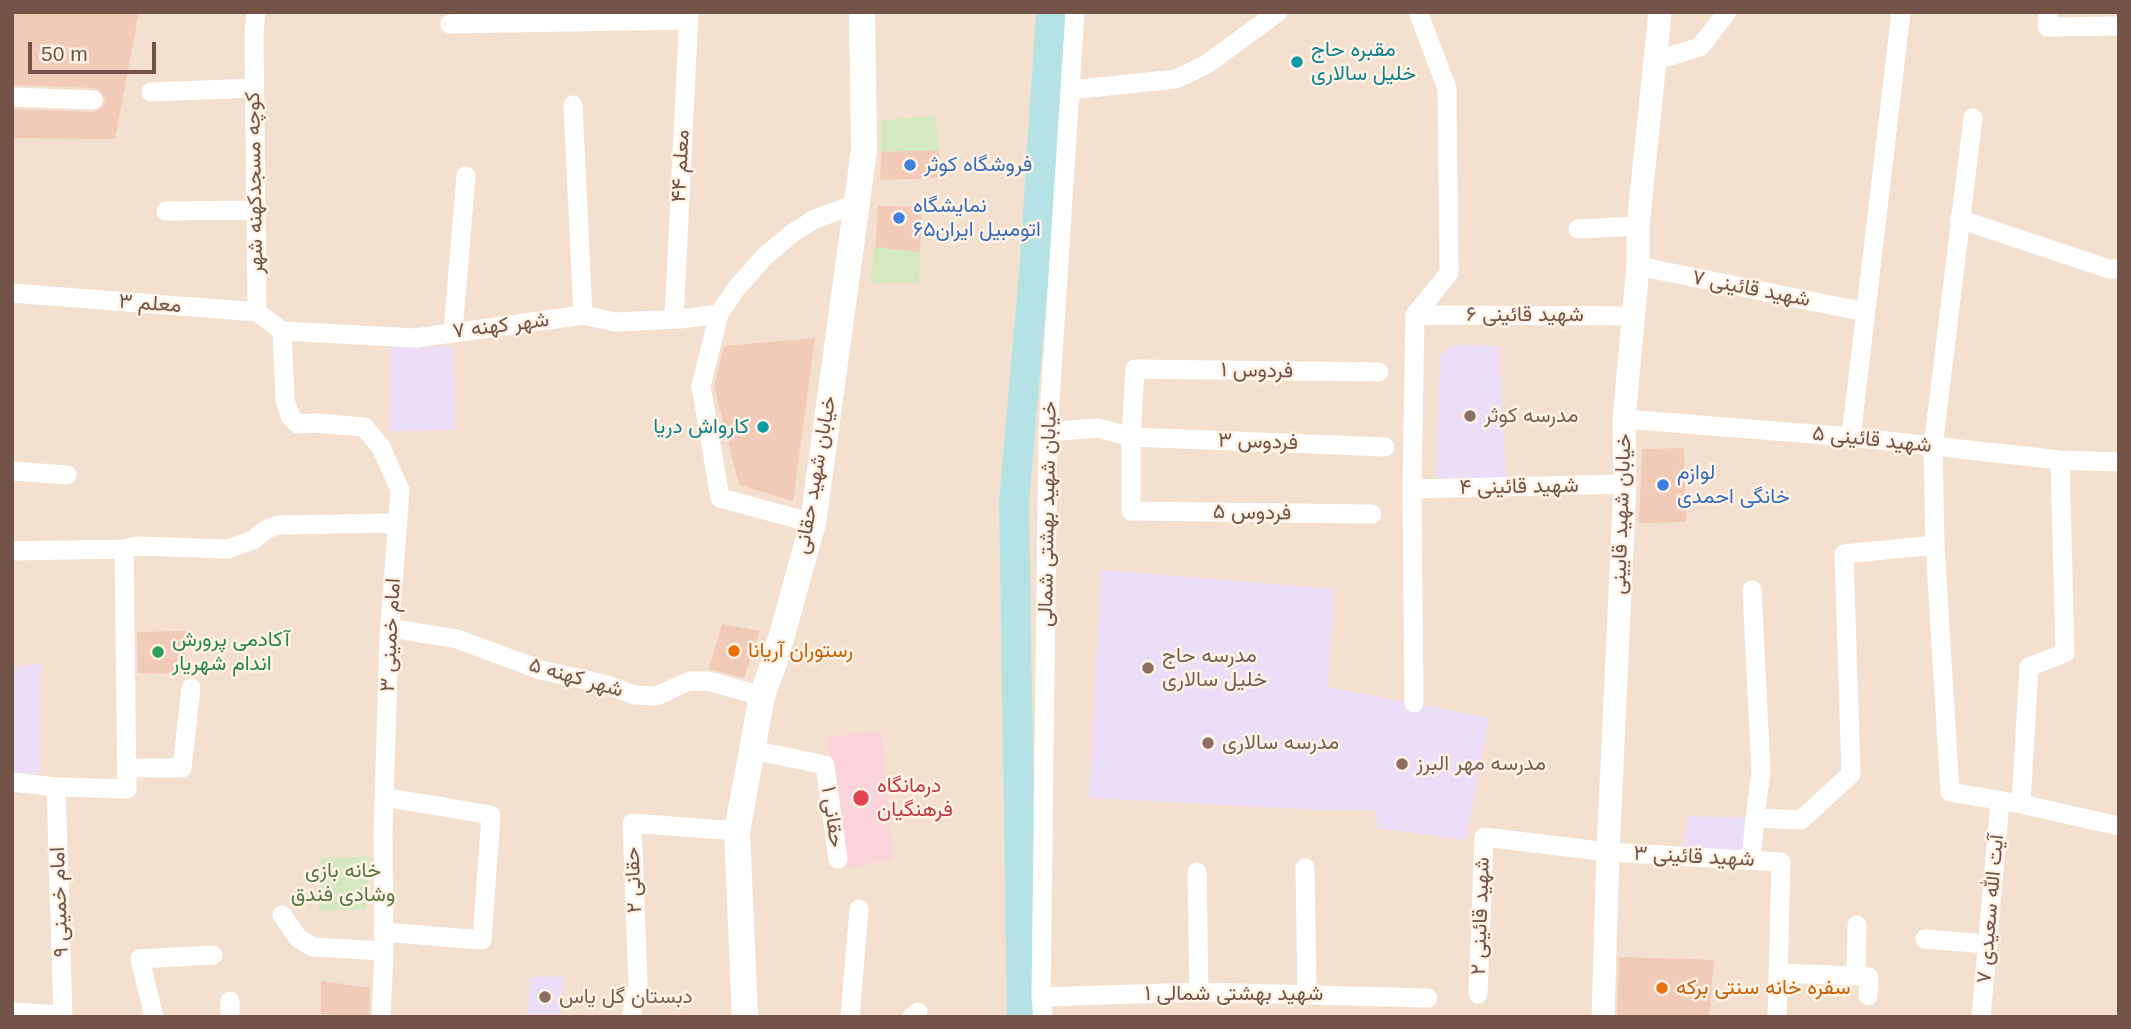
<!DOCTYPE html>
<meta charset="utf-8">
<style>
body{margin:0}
#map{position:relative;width:2131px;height:1029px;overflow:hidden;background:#fcefe0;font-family:Arial,sans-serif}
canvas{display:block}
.frame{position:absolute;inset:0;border:14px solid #735348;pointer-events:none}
.scale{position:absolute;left:28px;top:42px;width:128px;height:32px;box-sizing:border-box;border:4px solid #735348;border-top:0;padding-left:9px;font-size:21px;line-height:24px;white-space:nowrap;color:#735348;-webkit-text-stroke:5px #fff3e6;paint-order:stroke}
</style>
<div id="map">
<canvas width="2131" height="1029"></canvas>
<div class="frame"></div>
<div class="scale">50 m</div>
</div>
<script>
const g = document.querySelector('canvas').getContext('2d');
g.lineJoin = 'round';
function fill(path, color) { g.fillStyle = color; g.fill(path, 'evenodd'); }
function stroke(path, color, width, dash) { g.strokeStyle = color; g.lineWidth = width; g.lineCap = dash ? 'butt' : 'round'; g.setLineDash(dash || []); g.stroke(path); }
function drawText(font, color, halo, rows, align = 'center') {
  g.font = font + ' Arial,Vazirmatn,sans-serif'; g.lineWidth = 5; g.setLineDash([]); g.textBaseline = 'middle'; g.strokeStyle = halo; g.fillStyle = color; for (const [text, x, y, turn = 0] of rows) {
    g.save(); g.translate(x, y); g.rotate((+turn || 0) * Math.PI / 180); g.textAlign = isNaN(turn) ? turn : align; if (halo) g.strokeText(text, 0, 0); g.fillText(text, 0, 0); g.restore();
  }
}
fill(new Path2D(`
 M12,12h2107v1005h-2107z`), '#f4e0cf');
fill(new Path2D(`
 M1454,345l45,1 7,133 -70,-1 4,-123z
 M391,347h62l2,83 -66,1z
 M1101,570l233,19 -6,98 161,31 -23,122 -88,-12 -3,-18h-54l-232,-12z
 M41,664l-1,111 -28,-3v-105z
 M1689,816l66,2 -9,36 -64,-3z
 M564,976l-5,41h-32l4,-40z`), '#ecddf8');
fill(new Path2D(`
 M881,731l12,128 -49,10 -17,-132z`), '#fad3db');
fill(new Path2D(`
 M935,115l4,35 -58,2v-31z
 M875,247l45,5 -1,31h-49z
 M370,857l-4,52 -47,2v-53z`), '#d4e9bf');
stroke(new Path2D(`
 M1022,1017l-8,-516 20,-228 17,-261`), '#b5e3e5', 30);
fill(new Path2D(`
 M12,12h127l-24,127 -103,-1v-29l81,3 10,-5 2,-7 -5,-10 -6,-2 -82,-3z
 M939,150v28l-59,2 1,-28z
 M878,206l44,1 -2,45 -45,-5z
 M815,338l-22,163 -54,-16 -25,-99 10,-40z
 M1684,448l2,74 -47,1 3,-74z
 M722,624l38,7 -16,47 -35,-9z
 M187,631l-4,43 -45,-1 -1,-41z
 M1619,957l95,3 -5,57h-92z
 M321,981l49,7 -1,29 -48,-3z`), '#f2cab8');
stroke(new Path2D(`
 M256,12l-2,22 3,278
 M2048,12l-1,15 72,-1
 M450,24l239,-4
 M1657,60l43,-13 27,-35
 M1070,90l106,-11 31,-15 71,-52
 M151,92l103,-4
 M12,97l81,3
 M573,105l10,210
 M1973,118l-40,329 2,98 15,247 71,12 98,22
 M166,211l89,-1
 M1959,219l150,50h10
 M1578,229l60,-3
 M1638,266l227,46
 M12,293l245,19 25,19
 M1415,315l219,1
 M674,319l15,-307
 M282,331l3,69 5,16 8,8 19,-1 47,4 17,20 19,43 -11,147 -6,196 1,118 -3,66
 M282,331l134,7 167,-23 32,7 65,-3 39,-5
 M453,332l13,-156
 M1624,419l227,18 209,23 59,2
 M1048,432l50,-4 33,9 254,10
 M1851,437l50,-425
 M12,471l55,4
 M1412,489l213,-5
 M1372,514l-241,-3v-74l4,-68 244,3
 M813,523l-93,-25 -19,-112 18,-72 16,-24 30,-34 29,-24 21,-13 41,-15
 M12,551l112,-2 13,-3 91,3 25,-9 12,-10 12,-5 121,-2
 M1752,590l9,182 -6,46
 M390,628l67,11 84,31 67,15 26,10 23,1 32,-15h19l54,15
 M1414,703l-2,-214 3,-174 34,-42 -2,-185 -29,-76
 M752,750l73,15 13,94
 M127,768h55l9,-80
 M12,782l44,5 71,2 -3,-240
 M56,787l7,230
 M2021,804l8,-137 36,-14 -5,-193
 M1751,860l4,-42 46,2 50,-46 -7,-220 91,-9
 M1305,868l2,126
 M1197,872l2,120
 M282,915l16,23 15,9 71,4
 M383,932l99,8 9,-125 -107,-18
 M1925,939l62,5
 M1778,973l78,3 1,-51
 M1856,976l13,1 -1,19
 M1478,994l6,-157 124,15 173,10 -4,155
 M1041,997l158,-5 229,6
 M12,1012l51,3
 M154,1017l-14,-58 73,-4
 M230,1017v-16
 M631,1017l7,-32 -6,-162 105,8
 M850,1017l9,-108
 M912,1017l6,-5
 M1043,1017l-2,-20 7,-565 27,-420
 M1981,1017l19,-215`), '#fff', 19);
stroke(new Path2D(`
 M1603,1017l5,-165 17,-368 -1,-65 14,-153v-40l22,-214`), '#fff', 23);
stroke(new Path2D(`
 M745,1017l-8,-186 25,-135 13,-36 38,-137 51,-373 -2,-138`), '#fff', 26);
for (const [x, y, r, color] of [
 [1297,62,7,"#0f9aa8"],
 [910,165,7,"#3f7fe0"],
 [899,218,7,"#3f7fe0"],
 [1470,416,7,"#8d6e63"],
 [763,427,7,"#0f9aa8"],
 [1663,485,7,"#3f7fe0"],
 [734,651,7,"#e8710a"],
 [158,652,7,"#2e9e5b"],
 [1148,668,7,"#8d6e63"],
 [1208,743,7,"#8d6e63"],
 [1402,764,7,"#8d6e63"],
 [861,798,9,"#e0444e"],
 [1662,988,7,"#e8710a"],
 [545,997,7,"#8d6e63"]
]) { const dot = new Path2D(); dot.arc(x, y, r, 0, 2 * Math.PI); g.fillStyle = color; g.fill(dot); stroke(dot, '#fff3e6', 2.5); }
drawText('21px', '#0d838f', '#fff3e6', [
 ["مقبره حاج",1311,50],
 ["خلیل سالاری",1311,74],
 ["کارواش دریا",749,427,"right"]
], 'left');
drawText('21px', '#366cbe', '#fff3e6', [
 ["فروشگاه کوثر",924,165],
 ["نمایشگاه",913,206],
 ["اتومبیل ایران۶۵",913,230],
 ["لوازم",1677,473],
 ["خانگی احمدی",1677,497]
], 'left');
drawText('21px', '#735348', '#fff3e6', [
 ["معلم ۴۴",681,166,-87],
 ["کوچه مسجدکهنه شهر",255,183,-91],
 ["شهید قائینی ۷",1751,289,11],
 ["معلم ۳",150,304,4],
 ["شهید قائینی ۶",1525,315],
 ["شهر کهنه ۷",501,326,-7],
 ["فردوس ۱",1257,371,1],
 ["شهید قائینی ۵",1872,440,6],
 ["فردوس ۳",1258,442,2],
 ["خیابان شهید حقانی",816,475,-80],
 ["شهید قائینی ۴",1519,487,-1],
 ["فردوس ۵",1252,513,1],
 ["خیابان شهید بهشتی شمالی",1048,514,-89],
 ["خیابان شهید قایینی",1622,514,-88],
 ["امام خمینی ۳",391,635,-87],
 ["شهر کهنه ۵",576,678,16],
 ["حقانی ۱",832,817,82],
 ["شهید قائینی ۳",1694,857,3],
 ["حقانی ۲",634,880,-92],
 ["امام خمینی ۹",60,902,-92],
 ["آیت الله سعیدی ۷",1991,909,-85],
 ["شهید قائینی ۲",1481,916,-88],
 ["شهید بهشتی شمالی ۱",1234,994]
]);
drawText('21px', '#785e54', '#fff3e6', [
 ["مدرسه کوثر",1484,416],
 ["مدرسه حاج",1162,656],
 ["خلیل سالاری",1162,680],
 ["مدرسه سالاری",1222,743],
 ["مدرسه مهر البرز",1416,764],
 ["دبستان گل یاس",559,997]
], 'left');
drawText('21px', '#27864d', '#fff3e6', [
 ["آکادمی پرورش",172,640],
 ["اندام شهریار",172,664]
], 'left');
drawText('21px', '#c56008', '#fff3e6', [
 ["رستوران آریانا",748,651],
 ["سفره خانه سنتی برکه",1676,988]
], 'left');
drawText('21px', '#be3a42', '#fff3e6', [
 ["درمانگاه",877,786],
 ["فرهنگیان",877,810]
], 'left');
drawText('21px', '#557840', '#fff3e6', [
 ["خانه بازی",343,871],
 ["وشادی فندق",343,895]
]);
</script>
